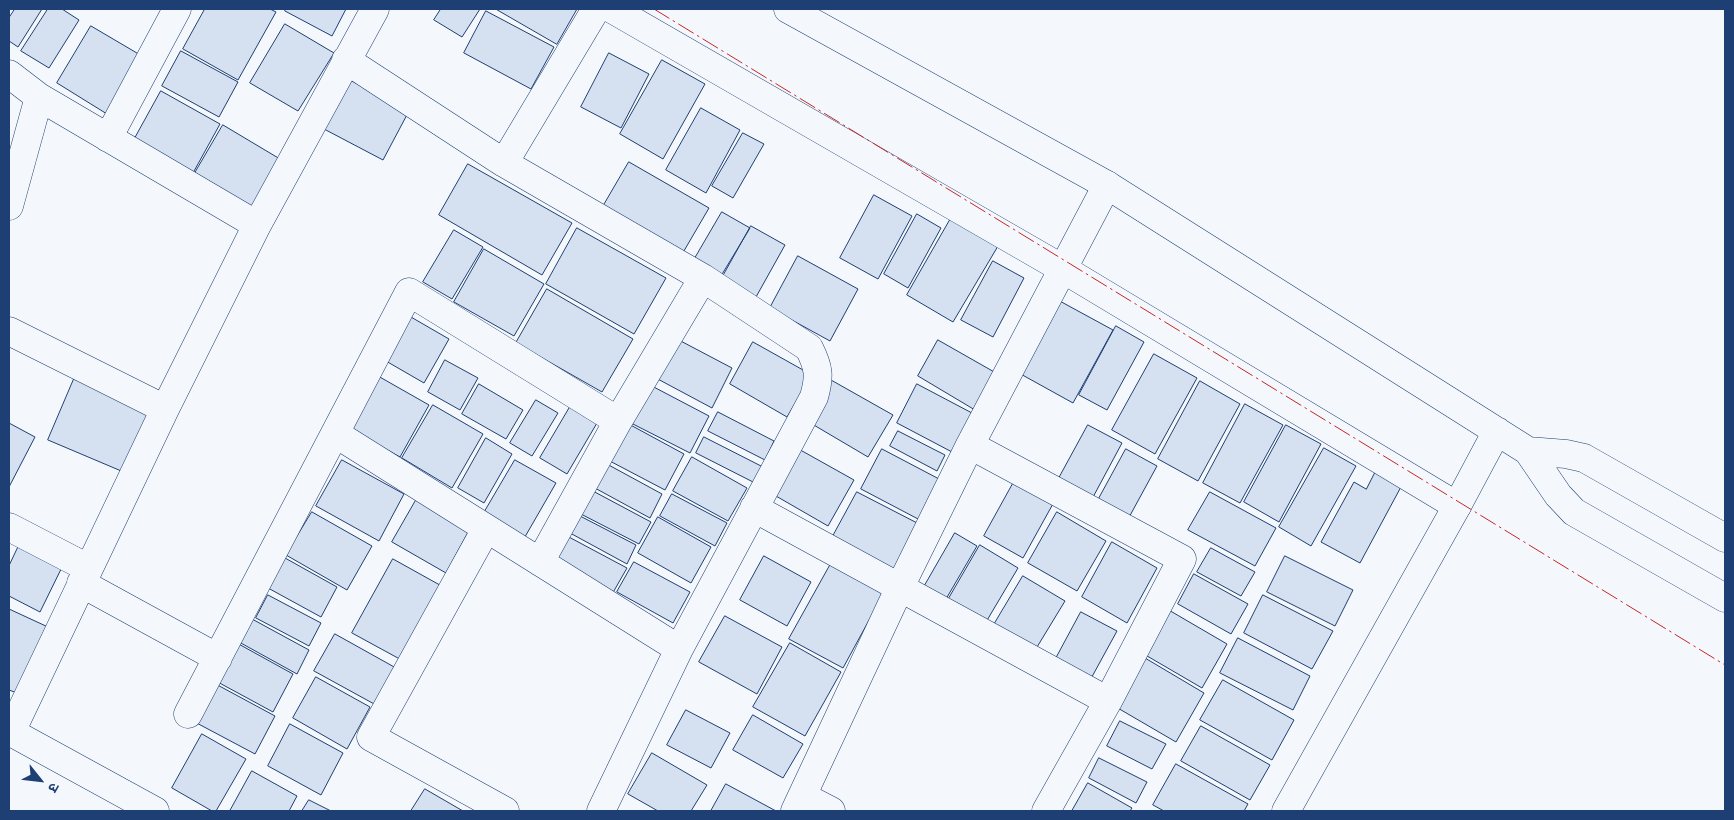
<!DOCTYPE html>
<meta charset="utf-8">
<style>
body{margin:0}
#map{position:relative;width:1734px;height:820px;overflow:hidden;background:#f4f7fb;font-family:Rubik,"Noto Sans Devanagari",sans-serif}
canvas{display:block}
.frame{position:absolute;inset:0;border:10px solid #1d3f73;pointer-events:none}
.north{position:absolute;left:15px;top:755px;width:50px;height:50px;-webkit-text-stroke:4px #f4f7fb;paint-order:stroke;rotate:119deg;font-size:14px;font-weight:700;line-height:20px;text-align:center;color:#1d3f73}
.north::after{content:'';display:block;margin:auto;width:18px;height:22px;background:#1d3f73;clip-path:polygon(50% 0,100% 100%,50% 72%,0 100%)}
</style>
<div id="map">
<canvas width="1734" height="820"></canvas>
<div class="frame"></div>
<div class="north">उ</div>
</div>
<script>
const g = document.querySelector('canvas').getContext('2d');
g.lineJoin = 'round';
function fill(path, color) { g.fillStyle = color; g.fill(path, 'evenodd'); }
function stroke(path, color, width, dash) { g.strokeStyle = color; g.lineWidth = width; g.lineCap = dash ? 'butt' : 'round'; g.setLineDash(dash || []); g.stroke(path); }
const building = new Path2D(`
 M15,9h27l-24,38 -9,-6v-23z
 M48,9h14l17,11 -30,48 -28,-17z
 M205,9h65l6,3 -38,68 -55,-31z
 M286,9h60l-14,27 -47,-25z
 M441,9h39l-18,28 -28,-17z
 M496,9h81l-20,35z
 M486,11l68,36 -23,42 -67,-36z
 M285,24l49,29 -36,58 -48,-28z
 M91,26l51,30 -35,58 -50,-31z
 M181,51l57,31 -19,35 -57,-31z
 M609,53l40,21 -28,54 -40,-21z
 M662,60l43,24 -42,75 -43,-25z
 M350,80l59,31 -26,49 -59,-31z
 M161,91l59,33 -27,49 -59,-33z
 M701,108l39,22 -34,63 -40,-23z
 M223,125l57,34 -28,48 -57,-34z
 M743,133l21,11 -31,54 -21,-12z
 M629,162l80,46 -28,48 -80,-46z
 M468,164l104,59 -30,52 -103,-60z
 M874,195l38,21 -34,63 -38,-21z
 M722,212l28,16 -29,48 -27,-16z
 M954,213l47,28 -48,81 -46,-27z
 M917,214l24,14 -33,60 -24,-14z
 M751,226l34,19 -29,52 -34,-19z
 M577,228l89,50 -32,56 -88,-50z
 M454,230l29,17 -31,52 -29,-17z
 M484,249l60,35 -30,52 -60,-34z
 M798,256l60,33 -28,52 -60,-33z
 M993,261l31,17 -31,59 -32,-17z
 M547,289l86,50 -31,53 -86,-49z
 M1056,299l57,31 -40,73 -56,-31z
 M404,313l45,26 -25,44 -45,-26z
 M1116,326l28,16 -37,68 -28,-15z
 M675,338l57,30 -20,40 -58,-31z
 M938,340l58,33 -21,37 -57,-34z
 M753,342l59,33 -25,42 -57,-33z
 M1154,354l43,24 -42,76 -43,-24z
 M445,360l33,18 -18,32 -32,-18z
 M378,376l51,29 -29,52 -52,-29z
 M74,379l78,33 -26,61 -78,-33z
 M831,380l62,35 -25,42 -61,-36z
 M1200,381l40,23 -42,77 -40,-22z
 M479,384l44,26 -17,29 -44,-25z
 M648,384l61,32 -19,37 -61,-31z
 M917,384l55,29 -20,39 -55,-29z
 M536,400l22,13 -26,43 -22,-13z
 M1245,404l38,21 -43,78 -37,-20z
 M433,405l50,29 -31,54 -50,-30z
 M570,407l27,16 -30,51 -27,-16z
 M718,412l56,29 -9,19 -57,-29z
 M625,422l59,32 -19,36 -59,-31z
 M9,423l26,14 -26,50z
 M1088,425l34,18 -30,56 -34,-19z
 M1286,425l35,19 -42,78 -35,-20z
 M898,431l47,24 -8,16 -47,-25z
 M704,437l59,30 -8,16 -59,-30z
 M486,438l26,16 -28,49 -26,-15z
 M795,447l59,33 -26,46 -59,-34z
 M1324,448l32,18 -45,80 -32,-19z
 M882,449l59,31 -21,40 -59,-31z
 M1126,449l31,17 -30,55 -31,-17z
 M692,457l55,31 -19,33 -55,-30z
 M342,460l62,34 -25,47 -63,-35z
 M515,460l41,23 -34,59 -41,-24z
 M605,463l57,31 -12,24 -57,-31z
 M1376,471l26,14 -42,78 -39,-21 33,-60 12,7z
 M1015,480l39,22 -31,56 -39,-22z
 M591,490l60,32 -12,22 -60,-31z
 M857,492l64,33 -25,47 -64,-34z
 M1210,492l66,36 -21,38 -67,-36z
 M672,494l55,29 -12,23 -55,-30z
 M419,495l53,30 -26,48 -54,-31z
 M312,512l60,34 -25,44 -61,-35z
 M1057,512l49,29 -29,50 -49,-28z
 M580,516l56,29 -9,19 -57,-31z
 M658,517l53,30 -20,36 -53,-30z
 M955,533l22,13 -31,53 -22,-12z
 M567,536l60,32 -16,28 -59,-32z
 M23,537l43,22 -26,53 -31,-16v-30z
 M1112,542l45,26 -30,55 -45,-26z
 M980,545l38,23 -32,54 -38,-22z
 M1211,548l44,24 -14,24 -44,-24z
 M764,556l47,26 -24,44 -47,-26z
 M1285,556l68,34 -18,36 -68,-34z
 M285,558l52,29 -16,30 -53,-29z
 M393,559l54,30 -40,74 -55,-30z
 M833,560l53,29 -43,79 -54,-29z
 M634,562l56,30 -17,31 -56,-31z
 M1194,574l54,30 -17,30 -53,-30z
 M1023,576l42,25 -31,51 -42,-24z
 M268,595l53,28 -12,23 -53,-28z
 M1263,595l70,36 -21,38 -68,-36z
 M9,609l39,18 -31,66 -8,-3z
 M1167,609l60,35 -25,44 -60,-35z
 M1081,612l36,19 -29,53 -35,-20z
 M725,616l57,31 -25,47 -58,-32z
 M252,619l57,31 -12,24 -58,-32z
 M335,634l61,34 -20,37 -62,-34z
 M1238,638l72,38 -17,34 -73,-37z
 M235,642l58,32 -20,38 -59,-32z
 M790,643l51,29 -36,64 -52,-29z
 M1145,658l59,35 -28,49 -60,-35z
 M316,677l54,30 -23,42 -54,-31z
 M1223,680l71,40 -22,40 -72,-40z
 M212,682l63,34 -20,38 -64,-34z
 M686,710l44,23 -19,35 -44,-23z
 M753,715l50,29 -20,34 -50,-28z
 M1120,721l46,23 -14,25 -45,-23z
 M290,724l53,29 -22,42 -53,-29z
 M1201,726l69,39 -20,35 -69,-39z
 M202,734l44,25 -30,52h-4l-40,-23z
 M652,753l55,32 -16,26h-33l-30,-17z
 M1099,758l48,24 -11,21 -47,-25z
 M1176,764l72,40 -4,7h-80l-11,-6z
 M252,771l45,25 -8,15h-59z
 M1088,783l44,25 -2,3h-58z
 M726,784l50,27h-65z
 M425,789l38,22h-52z
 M309,800l22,11h-29z`);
fill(building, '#d5e0f0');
stroke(building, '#1d3f73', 1);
const street = new Path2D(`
 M612,9l451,260 394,237
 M346,60l158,103 199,115 106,70c10,20 11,28 5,49l-135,252 -78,162
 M9,74l30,23 218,128
 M108,138l69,-129
 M504,163l92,-154
 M9,206l30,-109
 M9,331l156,78
 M336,434l343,215
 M970,445l212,114 -74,142 -62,110
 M754,508l354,193
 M9,527l79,41
 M486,529l-115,208 134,74
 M540,562l78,-141 85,-143
 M81,583l137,75
 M188,714l221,-422 209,129
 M9,731l146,80
 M11,732l154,-323 92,-184 118,-216
 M802,796l29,15
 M795,811l105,-224 70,-142 137,-260`);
const secondary = new Path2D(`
 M788,9l319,176 421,266 30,44 16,17 151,86
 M1528,451l38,3 18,4 141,80
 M1286,811l171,-305 40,-75`);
stroke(street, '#1d3f73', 29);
stroke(secondary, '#1d3f73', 29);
stroke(street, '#f4f7fb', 28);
stroke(secondary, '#f4f7fb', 28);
stroke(new Path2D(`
 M654,9l1071,656`), '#c62828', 1, [18, 4, 2.5, 4]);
</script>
